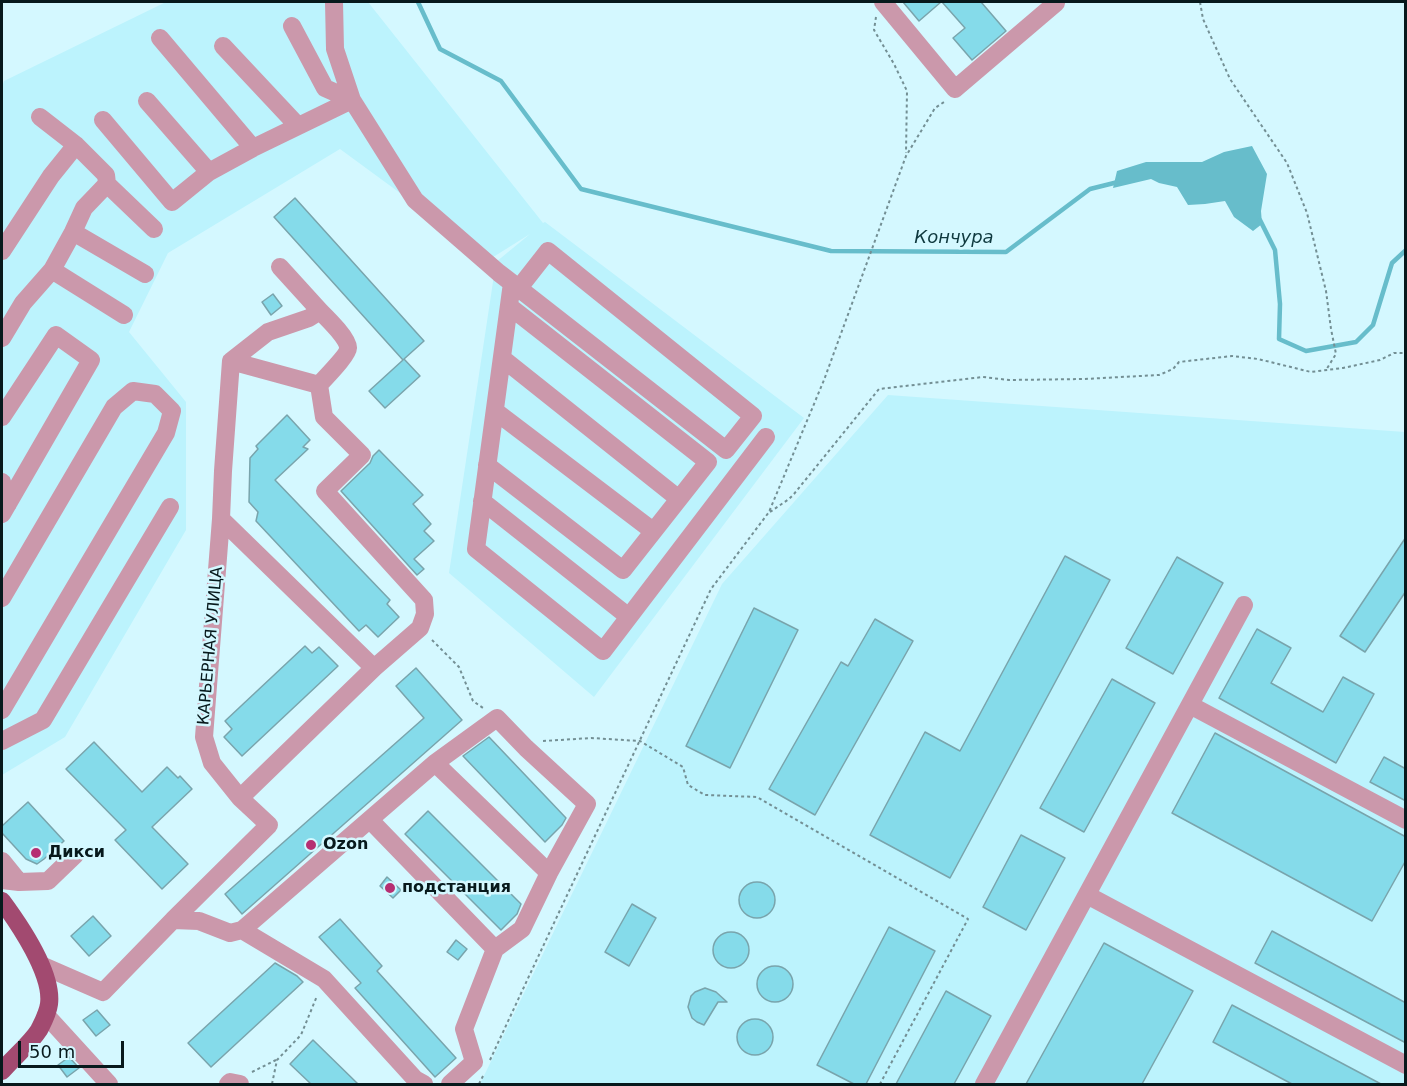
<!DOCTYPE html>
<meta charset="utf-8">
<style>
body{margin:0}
#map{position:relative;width:1407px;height:1086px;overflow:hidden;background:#d4f8ff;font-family:"DejaVu Sans",sans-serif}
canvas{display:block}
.frame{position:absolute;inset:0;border:3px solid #07191c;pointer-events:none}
.scale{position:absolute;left:18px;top:1041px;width:106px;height:27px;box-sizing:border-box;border:3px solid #07191c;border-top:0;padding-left:8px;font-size:18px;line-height:21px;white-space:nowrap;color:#07191c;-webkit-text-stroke:4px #d4f8ff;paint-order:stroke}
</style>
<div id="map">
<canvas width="1407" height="1086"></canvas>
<div class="frame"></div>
<div class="scale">50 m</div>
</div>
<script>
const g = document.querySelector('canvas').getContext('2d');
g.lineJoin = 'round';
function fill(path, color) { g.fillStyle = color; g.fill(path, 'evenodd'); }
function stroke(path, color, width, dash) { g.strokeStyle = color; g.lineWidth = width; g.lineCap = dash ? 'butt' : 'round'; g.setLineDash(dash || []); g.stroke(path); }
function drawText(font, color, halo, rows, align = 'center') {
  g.font = font + ' "DejaVu Sans",sans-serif'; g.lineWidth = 5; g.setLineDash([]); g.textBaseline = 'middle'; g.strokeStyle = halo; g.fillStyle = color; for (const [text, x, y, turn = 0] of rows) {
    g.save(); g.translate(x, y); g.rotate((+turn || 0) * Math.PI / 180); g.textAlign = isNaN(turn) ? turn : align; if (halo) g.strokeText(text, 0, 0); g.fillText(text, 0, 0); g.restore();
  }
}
fill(new Path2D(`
 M166,2h202l175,221 2,-1 259,196 -210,279 -145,-124 47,-311 34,-28 -40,25 -150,-110 -172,104 -39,79 57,70v128l-121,207 -63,38v-688l2,-6z
 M888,395l517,37v652h-925l242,-500z`), '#bcf3fd');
fill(new Path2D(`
 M1252,146l15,28 -6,37 1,13 -9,7 -19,-14 -9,-16 -20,3 -17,1 -11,-18 -18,-4 -8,-4 -38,9 4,-17 29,-9h56l22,-10z`), '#67bdcb');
stroke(new Path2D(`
 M418,2l22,47 61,32 80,108 250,62 175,1 84,-63 28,-7
 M1260,220l15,30 5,54 -1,35 27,12 50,-9 17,-17 19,-62 14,-13`), '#67bdcb', 4.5);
const building = new Path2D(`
 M903,2h38l-22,19z
 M942,2h39l25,29 -34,29 -19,-22 12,-10z
 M295,198l129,143 -20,18 16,17 -35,32 -16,-17 34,-31 -129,-143z
 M273,294l9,12 -11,9 -9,-13z
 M287,415l23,25 -7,7 5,2 -33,31 115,120 -3,4 12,13 -21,20 -12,-12 -7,6 -103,-110 2,-9 -9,-10 1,-44 8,-9 -2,-3z
 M379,450l44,45 -10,9 18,20 -7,7 10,10 -20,18 10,10 -7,6 -76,-84 29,-28 3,-7z
 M1406,537v54l-41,61 -25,-16z
 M1065,556l45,24 -160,298 -80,-43 55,-103 35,19z
 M1177,557l46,26 -50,91 -47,-26z
 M754,608l44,22 -68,138 -44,-22z
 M875,619l38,22 -98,174 -46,-26 72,-127 7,4z
 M1257,629l34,19 -20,35 52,29 20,-35 31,17 -38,69 -117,-65z
 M305,646l7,7 7,-6 19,19 -96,90 -18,-19 8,-8 -7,-8z
 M416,668l46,52 -220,194 -17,-20 199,-176 -28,-32z
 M1112,679l43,24 -71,129 -44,-24z
 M1215,733l191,104v23l-34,61 -200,-108z
 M489,737l77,81 -4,7 -17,17 -82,-86z
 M94,742l48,50 25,-25 11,11 2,-2 12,13 -40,38 36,37 -26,25 -47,-49 11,-10 -60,-61z
 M1384,757l22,12v32l-36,-19z
 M28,802l36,39 -20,18 -7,5 -11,-5 -24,-26v-7z
 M428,811l93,93 -4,10 -16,16 -96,-96z
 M1021,835l44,23 -39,72 -43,-23z
 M387,877l14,13 -8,8 -13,-12z
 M739 900a18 18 0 1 1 36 0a18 18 0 1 1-36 0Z
 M632,904l24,14 -27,48 -24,-14z
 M93,916l18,20 -22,20 -18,-20z
 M340,919l42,47 -5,5 79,87 -21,19 -80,-89 6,-5 -42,-46z
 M889,927l46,24 -69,133h-12l-37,-19z
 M1272,931l134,72v40l-151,-80z
 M713 950a18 18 0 1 1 36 0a18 18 0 1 1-36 0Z
 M456,940l11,9 -9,11 -11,-8z
 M1104,943l89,48 -51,93h-116z
 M275,963l22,13 6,6 -92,85 -23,-24z
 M757 984a18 18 0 1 1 36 0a18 18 0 1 1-36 0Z
 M705,988l11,4 11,10h-9l-14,23 -7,-3 -5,-4 -4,-11 3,-11 4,-4z
 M946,991l45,25 -37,68h-58z
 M1232,1005l149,79h-89l-79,-42z
 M97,1010l13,15 -14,11 -13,-16z
 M737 1037a18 18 0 1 1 36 0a18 18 0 1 1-36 0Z
 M313,1040l45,44h-47l-21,-20z
 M69,1057l10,11 -12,9 -9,-12z`);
fill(building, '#85dbea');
stroke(building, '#79a4ac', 1.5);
stroke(new Path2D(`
 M1200,2l3,17 27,60 57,84 20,50 19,78 5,38 5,25 -10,16
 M876,17l-2,13 20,34 13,27 -1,62
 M770,512l19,-13 5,-5 85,-105 104,-12 26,3 75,-1 75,-4 14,-6 6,-7 53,-6 26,3 53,13 32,-4 37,-8 14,-7h12
 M432,640l27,27 14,34 10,7
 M543,741l48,-3 49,3 43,26 5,18 17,10 52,2 211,122 -88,165
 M490,1060l40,-86 181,-385 58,-77 55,-132 82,-224 29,-48 9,-6
 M252,1072l24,-12
 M272,1084l5,-24 24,-25 16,-39
 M479,1084l4,-8`), '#738f94', 2, [3, 3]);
stroke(new Path2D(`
 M334,2l1,47 17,51 63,100 84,73 13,10 214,167 27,-34 -205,-165 -29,37
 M883,2l72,87 101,-86 -1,-1
 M292,26l33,62 27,12
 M160,38l93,110
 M223,46l75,80
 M147,101l62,71
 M40,117l36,28
 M103,120l69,82 37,-30 44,-24 99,-48
 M107,184l47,45
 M73,232l72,42
 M2,251l49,-75 25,-31 30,30 1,9 -23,24 -11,24 -21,38 -29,33 -21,35
 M52,270l72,45
 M512,283l-36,266 127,102 163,-214
 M502,358l177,141
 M231,361l88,24 5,32 38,38 -37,36 99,109 1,14 -5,14 -46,40
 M319,385c5,-6 29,-30 29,-37 1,-9 -22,-31 -28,-37
 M495,411l158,120
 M2,417l54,-82 35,25 -89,154
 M487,465l136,105 85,-108 -199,-156
 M2,482l6,22
 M482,501l147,116
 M221,519l-17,218 8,26 28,35
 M2,598l112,-191 19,-16 22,3 17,17 -6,22 -164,277
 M1190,705l216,115
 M2,741l41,-21 127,-213
 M435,763l114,110
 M370,820l125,129
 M2,861l17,21
 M2,880l17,2 29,-1 27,-26
 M1087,895l319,170
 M173,920l96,-95 -29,-27 134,-130 -153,-149 2,-48 8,-110 37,-29 41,-14 11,-7 -40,-44
 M242,930l82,49 91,100 9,5
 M41,965l62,27 70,-72 26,1 31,12 12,-3 193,-167 62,-45 29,30 61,56 -38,69 -27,56 -27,20 -31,80 10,33 -24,22
 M46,1015l63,69
 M228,1084l2,-2 10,2
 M984,1084l260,-479`), '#cb98ab', 18);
stroke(new Path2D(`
 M2,901c17,23 51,73 47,103 -1,9 -6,18 -10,26 -9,14 -26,28 -37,41`), '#a24a70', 18);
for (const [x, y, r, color] of [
 [311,845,6,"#b62f72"],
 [36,853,6,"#b62f72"],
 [390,888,6,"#b62f72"]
]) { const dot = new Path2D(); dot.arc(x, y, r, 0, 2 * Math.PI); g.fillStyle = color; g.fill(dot); stroke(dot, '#d4f8ff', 2); }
drawText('16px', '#07191c', '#d4f8ff', [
 ["КАРЬЕРНАЯ УЛИЦА",211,646,-85]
]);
drawText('bold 16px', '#07191c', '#d4f8ff', [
 ["Ozon",323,845],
 ["Дикси",48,853],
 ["подстанция",402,888]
], 'left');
drawText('italic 18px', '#0e383e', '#d4f8ff', [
 ["Кончура",954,238]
]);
</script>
